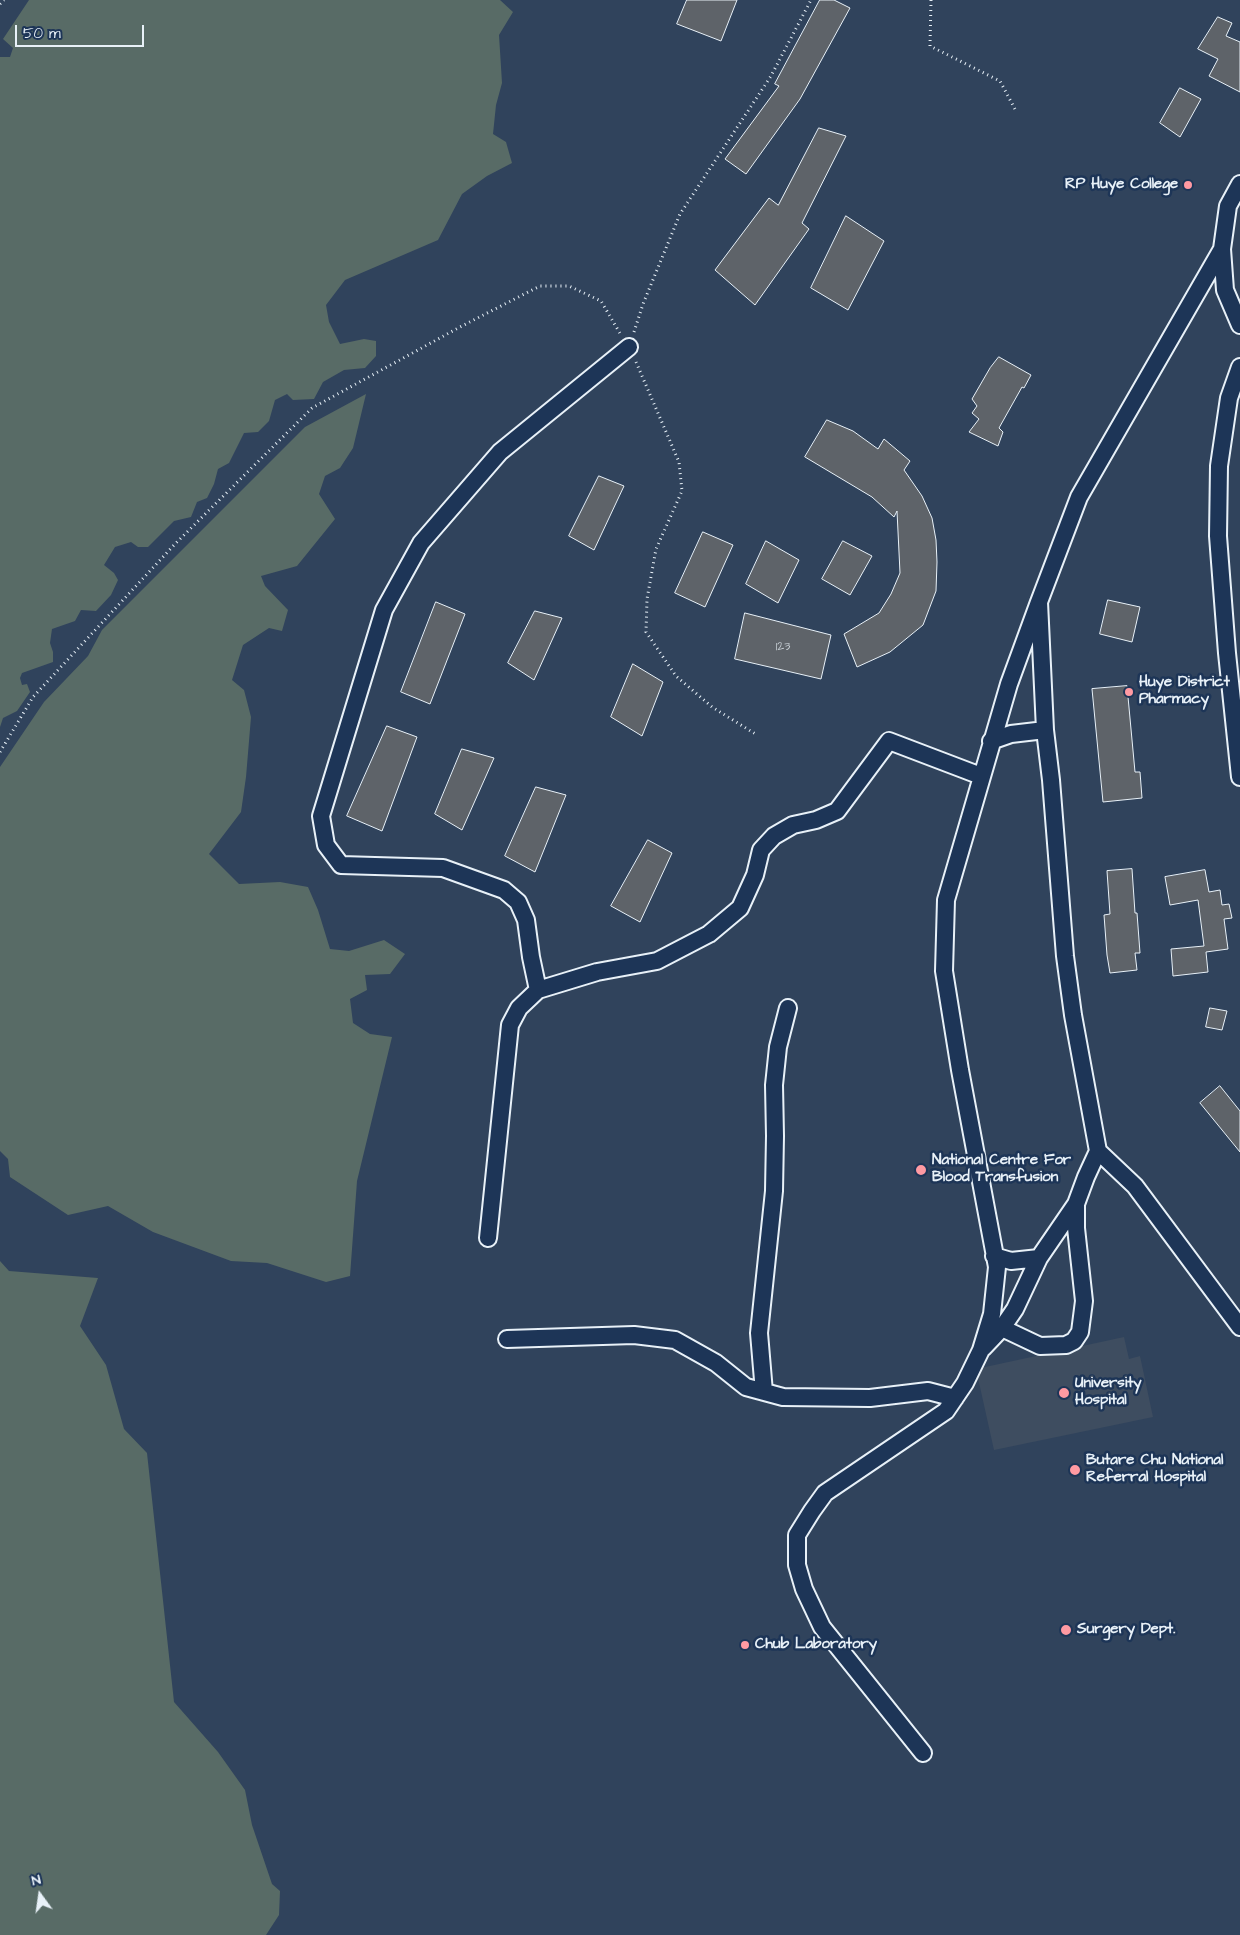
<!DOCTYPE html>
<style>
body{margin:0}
#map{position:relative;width:1240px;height:1935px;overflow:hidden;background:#30435c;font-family:"Architects Daughter",sans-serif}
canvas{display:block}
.north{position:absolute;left:15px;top:1870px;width:50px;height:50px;-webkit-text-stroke:4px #1d3557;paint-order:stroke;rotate:346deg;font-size:14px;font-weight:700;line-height:20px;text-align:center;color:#e8f1f8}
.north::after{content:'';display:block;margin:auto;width:18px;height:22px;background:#e8f1f8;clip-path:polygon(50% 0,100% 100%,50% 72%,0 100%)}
.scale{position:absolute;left:15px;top:25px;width:129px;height:22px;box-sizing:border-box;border:2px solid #e8f1f8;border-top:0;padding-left:6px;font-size:15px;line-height:18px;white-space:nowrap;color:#e8f1f8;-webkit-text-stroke:4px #1d3557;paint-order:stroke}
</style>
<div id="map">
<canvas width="1240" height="1935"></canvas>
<div class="north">N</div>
<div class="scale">50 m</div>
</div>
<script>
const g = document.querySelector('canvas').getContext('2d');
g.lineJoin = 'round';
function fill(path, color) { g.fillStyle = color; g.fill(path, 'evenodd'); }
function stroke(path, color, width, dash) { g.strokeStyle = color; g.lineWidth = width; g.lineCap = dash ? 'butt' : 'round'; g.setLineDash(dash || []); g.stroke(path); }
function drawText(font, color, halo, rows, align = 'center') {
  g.font = font + ' "Architects Daughter",sans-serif'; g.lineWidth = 5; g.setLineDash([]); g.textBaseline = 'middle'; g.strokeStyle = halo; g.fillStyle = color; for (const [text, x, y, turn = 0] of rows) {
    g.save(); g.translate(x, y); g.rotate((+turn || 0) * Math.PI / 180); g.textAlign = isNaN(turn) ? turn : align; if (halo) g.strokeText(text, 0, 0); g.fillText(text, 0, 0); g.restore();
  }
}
fill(new Path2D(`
 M1124,1337l5,22 11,-3 13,61 -159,33 -18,-81z`), '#3e4d60');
fill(new Path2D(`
 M29,0h471l13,12 -14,23 3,48 -6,22 -3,29 13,8 6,21 -25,13 -25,18 -24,46 -93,40 -19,25 3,17 11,22 24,-5 12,2v15l-11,12 -21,2 -21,12 -9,17 -21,1 -6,-6 -12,6 -6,21 -11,11 -14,1 -15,30 -11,6 -4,15 -7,14 -10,4 -6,15 -17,4 -26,26h-10l-7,-5 -16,5 -11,18 10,8 4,7 -7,15 -15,16 -15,-1 -6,11 -23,8 -2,14 3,9v10l-31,11 -2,5 2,7 5,-1 3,8 -13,19 -14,7 -3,9v-670h10l3,-9 -10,-9z
 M366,394l-13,54 -13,20 -15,8 -6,18 16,25 -38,47 -36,10 4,10 23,24 -6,21 -13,-3 -26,17 -11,35 12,10 7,27 -5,60 -5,35 -32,42 30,30 41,-2 28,5 10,23 12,39 19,2 35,-11 21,14 -15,20 -25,1 2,15 -17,9 3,24 17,11 22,3 -35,144 -7,95 -24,6 -59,-19 -36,-2 -78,-29 -45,-26 -40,9 -58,-38 -2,-18 -8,-8v-384l44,-65 44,-46 14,-26 203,-203z
 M0,1261l9,10 89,7 -18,48 26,39 18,64 23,24 27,249 44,50 27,38 7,35 20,59 8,7 -1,24 -13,20h-266z`), '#586b66');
const building = new Path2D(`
 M687,0h50l-16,41 -44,-17z
 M820,0h14l16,8 -50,91 -54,75 -21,-15 54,-73 -4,-2z
 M1218,17l14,6 -6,13 14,6v50l-31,-16 9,-17 -20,-10z
 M1180,88l21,11 -21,38 -20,-14z
 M819,128l27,8 -44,87 7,6 -54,76 -40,-35 54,-72 9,7z
 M846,216l38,25 -36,69 -37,-22z
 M999,357l32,18 -7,13 -2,-1 -23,41 4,4 -5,14 -29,-14 10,-13 -7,-6 5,-7 -5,-7 18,-31z
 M827,420l26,11 25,18 6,-10 26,22 -6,9 18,26 10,22 4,22 1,22 -1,29 -13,34 -33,27 -33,15 -13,-33 35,-21 12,-19 9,-21 -3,-62 -3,6 -22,-20 -67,-40z
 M599,476l25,10 -30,64 -25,-14z
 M703,532l30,13 -28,62 -30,-14z
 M766,541l33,19 -21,43 -32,-19z
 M843,541l29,15 -22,39 -28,-16z
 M1108,600l32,7 -8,35 -32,-8z
 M436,602l29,12 -35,90 -29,-12z
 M535,611l27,7 -28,62 -26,-17z
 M745,613l86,22 -10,44 -86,-20z
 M633,664l30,18 -21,54 -31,-19z
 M1127,686l8,86h5l2,26 -39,4 -11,-113z
 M387,726l30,11 -35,94 -35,-15z
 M462,749l32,9 -32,72 -27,-16z
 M536,787l30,8 -31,77 -30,-16z
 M648,840l24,13 -32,69 -29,-16z
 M1132,869l3,44h2l3,40h-5l2,17 -27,3 -3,-18 -3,-40 6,-1 -3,-43z
 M1205,870l4,22 11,-2 2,15 7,-1 3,14 -8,1 4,30 -22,3 2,20 -35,4 -2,-27 33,-3 -6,-46 -28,5 -5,-28z
 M1210,1008l17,3 -5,19 -16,-3z
 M1220,1086l20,25v41l-40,-49z`);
fill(building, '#5e6369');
stroke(building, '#e8f1f8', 1);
const street = new Path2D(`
 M1240,184l-12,22 -6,43 3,41 15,35
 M1222,249l-143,248 -40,105 6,128 6,50 14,176 8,59 25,136 37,35 105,141
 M1240,367l-11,31 -10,68 -1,70 9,117 13,124
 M991,741l20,-7 34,-4
 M538,990l-7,-33 -5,-37 -8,-18 -14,-12 -61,-22 -102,-3 -15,-20 -5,-29 63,-206 37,-67 79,-91 129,-105
 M488,1238l22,-213 9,-17 19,-18 59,-18 60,-11 52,-27 31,-26 15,-33 6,-25 13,-14 19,-11 23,-5 21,-9 52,-70 92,35
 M994,1256l17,5 28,-3
 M1002,1328l38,18 26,-1 8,-4 6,-9 4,-31 -8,-73v-24
 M507,1339l127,-4 41,5 41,23 30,24 37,10 87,1 58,-7 27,7
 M983,1348l19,-20 13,-19 24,-51 37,-54 10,-27 12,-26
 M764,1392l-5,-59 15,-142 1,-55 -1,-51 4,-38 10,-39
 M923,1753l-101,-126 -18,-38 -7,-24v-30l15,-24 13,-18 121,-82 19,-28 16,-33 11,-36 5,-47 -37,-197 -16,-99 2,-71 63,-216 30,-82`);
stroke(street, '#e8f1f8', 20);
stroke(new Path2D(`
 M931,0l-1,46 70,35 16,30
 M0,4l4,-4
 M634,332l9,-28 37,-90 91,-138 40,-76
 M636,362l43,100 3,29 -26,58 -9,50 -1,33 30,44 36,31 45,28
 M0,752l33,-55 142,-153 137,-136 148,-81 80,-41h29l32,15 20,34`), '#e8f1f8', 3, [1, 4]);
stroke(street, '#1d3557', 16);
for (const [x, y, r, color] of [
 [1188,185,5,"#ff9aa2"],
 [1129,692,5,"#ff9aa2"],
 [921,1170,6,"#ff9aa2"],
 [1064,1393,6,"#ff9aa2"],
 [1075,1470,6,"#ff9aa2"],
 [1066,1630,6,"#ff9aa2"],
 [745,1645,5,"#ff9aa2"]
]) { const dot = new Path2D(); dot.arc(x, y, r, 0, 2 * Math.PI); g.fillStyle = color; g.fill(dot); stroke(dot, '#1d3557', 2); }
drawText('12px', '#c6ced4', null, [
 ["123",783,647]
]);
drawText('bold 15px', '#e8f1f8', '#1d3557', [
 ["RP Huye College",1178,185,"right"],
 ["Huye District",1139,683],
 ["Pharmacy",1139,700],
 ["National Centre For",932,1161],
 ["Blood Transfusion",932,1178],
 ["University",1075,1384],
 ["Hospital",1075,1401],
 ["Butare Chu National",1086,1461],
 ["Referral Hospital",1086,1478],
 ["Surgery Dept.",1077,1630],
 ["Chub Laboratory",755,1645]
], 'left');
</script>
